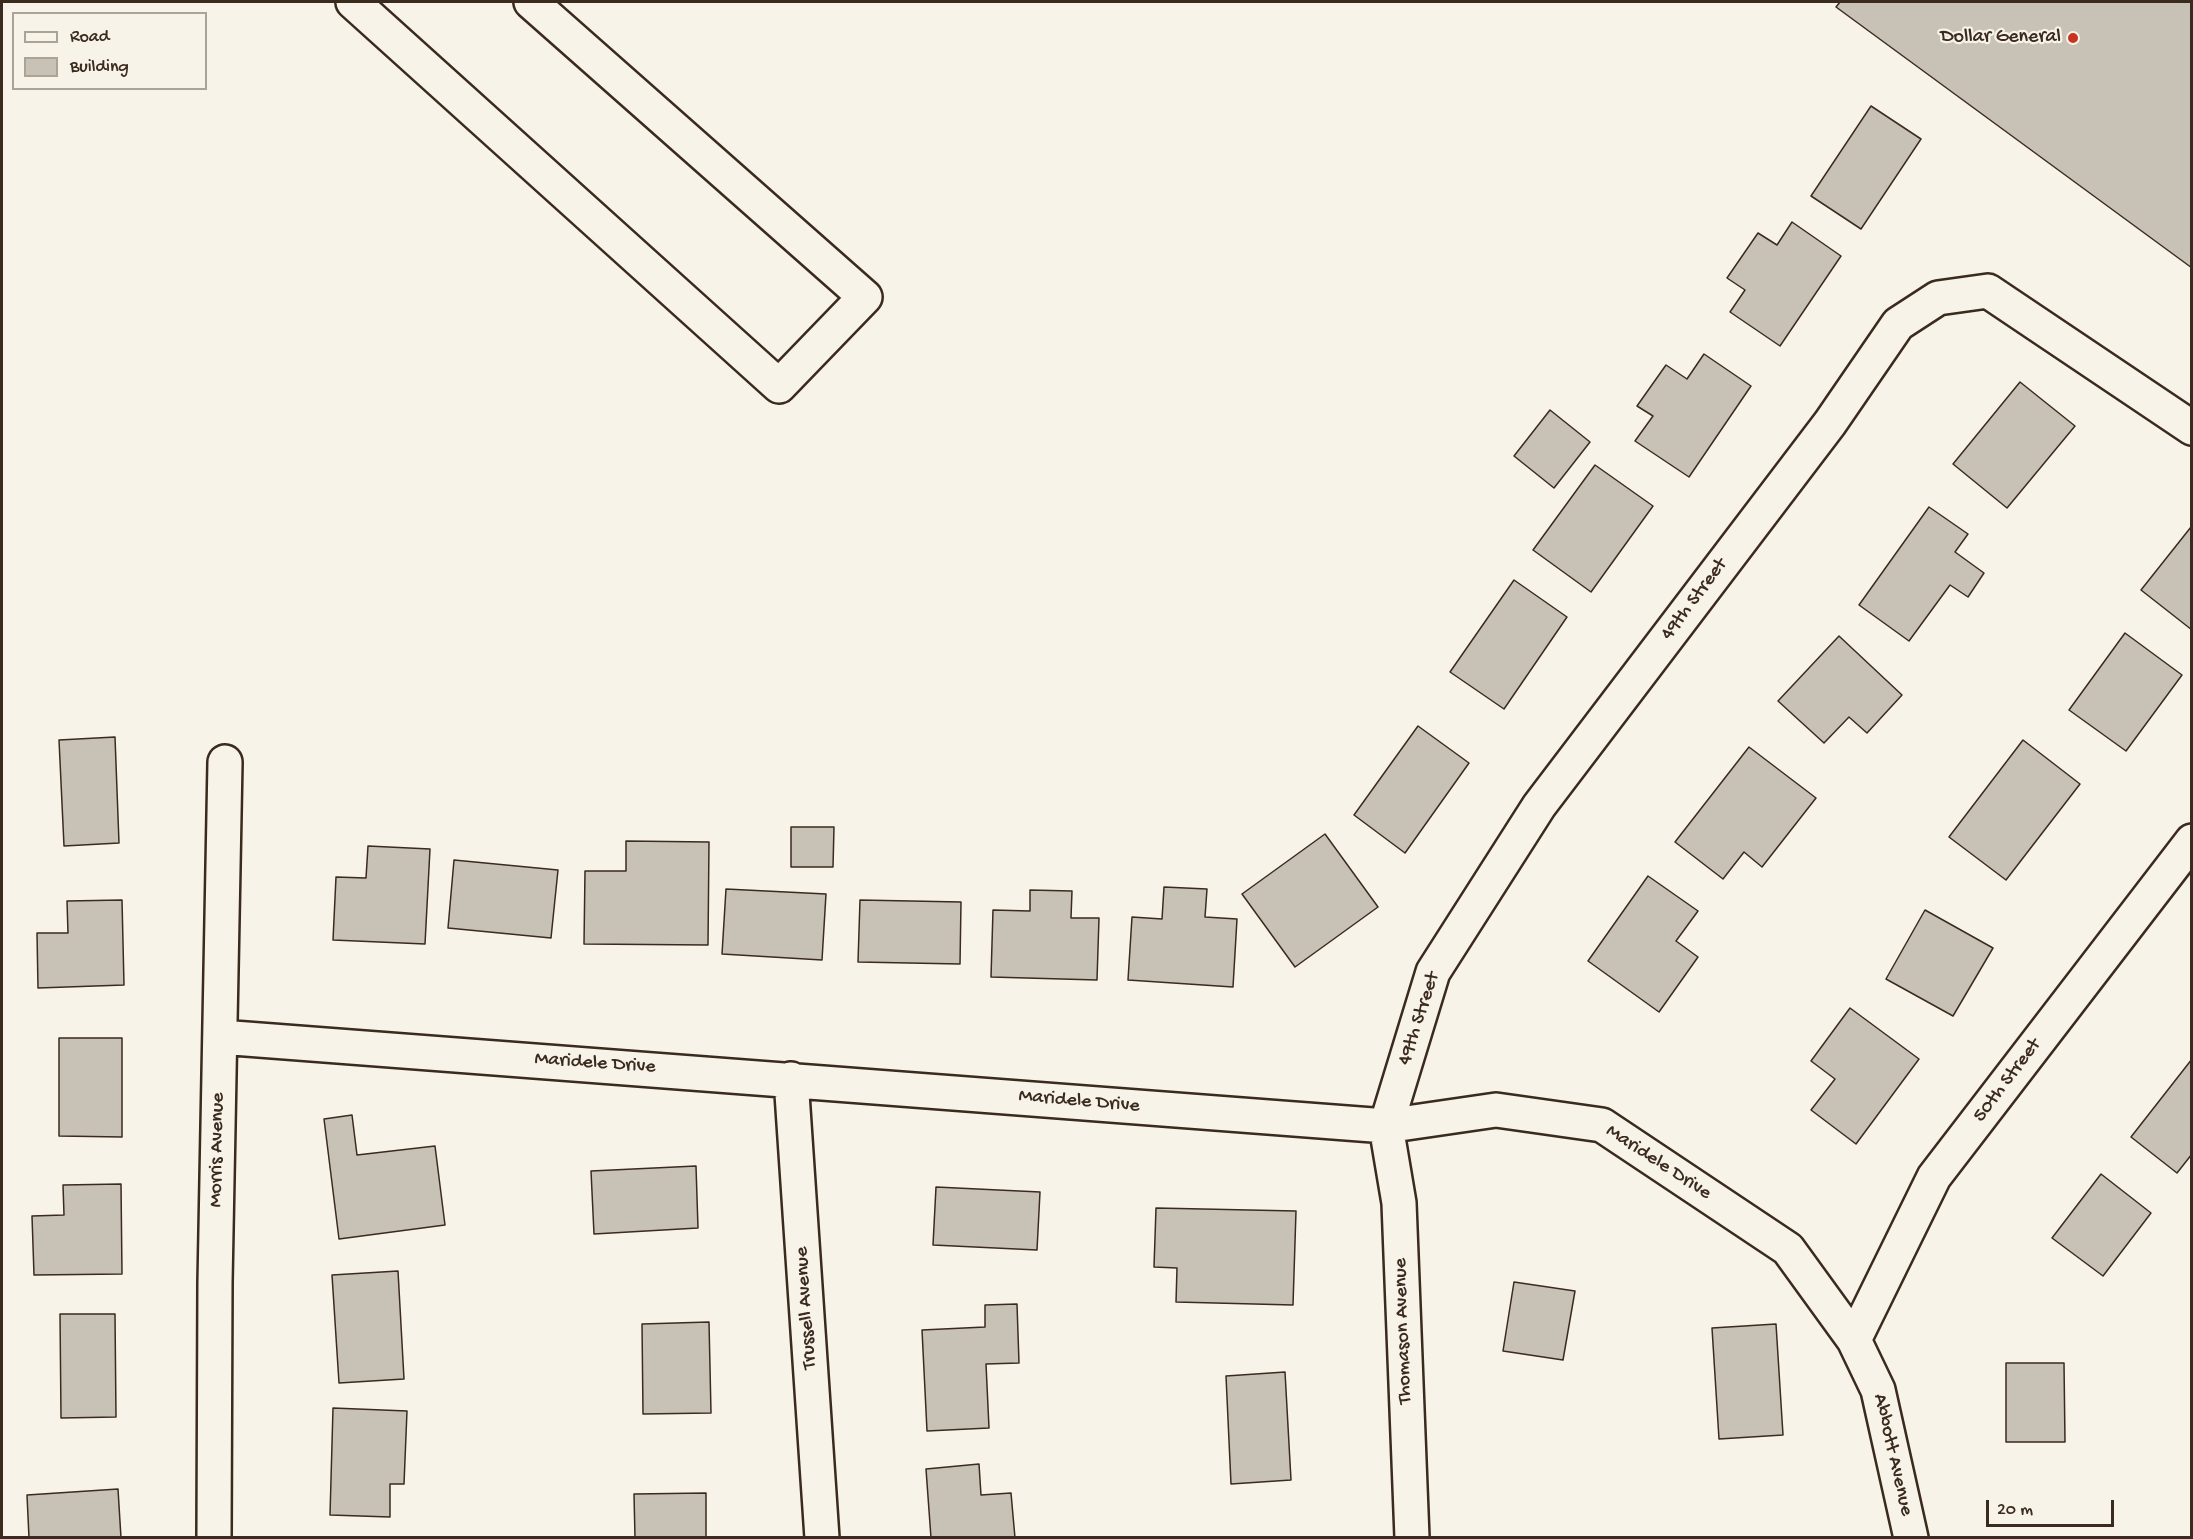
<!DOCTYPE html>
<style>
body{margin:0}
#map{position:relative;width:2193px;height:1539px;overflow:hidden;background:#f7f3e8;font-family:"Gochi Hand",sans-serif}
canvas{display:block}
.frame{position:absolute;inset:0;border:3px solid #3b2a1e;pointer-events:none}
.legend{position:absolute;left:12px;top:12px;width:195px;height:78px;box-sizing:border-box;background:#f7f3e8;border:2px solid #aca397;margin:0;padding:8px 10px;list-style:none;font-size:18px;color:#3b2a1e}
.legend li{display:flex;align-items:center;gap:12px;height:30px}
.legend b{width:30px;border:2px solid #aca397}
.scale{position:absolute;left:1986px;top:1500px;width:128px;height:27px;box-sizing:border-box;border:3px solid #3b2a1e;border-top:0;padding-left:8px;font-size:18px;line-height:21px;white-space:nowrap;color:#3b2a1e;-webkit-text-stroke:4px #f7f3e8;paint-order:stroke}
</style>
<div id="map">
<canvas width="2193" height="1539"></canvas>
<div class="frame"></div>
<ul class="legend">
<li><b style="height:8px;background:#f7f3e8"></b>Road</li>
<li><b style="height:16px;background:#c8c1b6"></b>Building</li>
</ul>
<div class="scale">20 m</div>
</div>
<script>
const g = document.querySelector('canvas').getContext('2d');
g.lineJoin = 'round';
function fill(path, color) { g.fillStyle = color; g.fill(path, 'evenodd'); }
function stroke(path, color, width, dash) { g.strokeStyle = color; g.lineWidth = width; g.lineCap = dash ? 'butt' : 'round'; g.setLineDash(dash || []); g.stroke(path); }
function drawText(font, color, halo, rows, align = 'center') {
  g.font = font + ' "Gochi Hand",sans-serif'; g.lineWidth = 4.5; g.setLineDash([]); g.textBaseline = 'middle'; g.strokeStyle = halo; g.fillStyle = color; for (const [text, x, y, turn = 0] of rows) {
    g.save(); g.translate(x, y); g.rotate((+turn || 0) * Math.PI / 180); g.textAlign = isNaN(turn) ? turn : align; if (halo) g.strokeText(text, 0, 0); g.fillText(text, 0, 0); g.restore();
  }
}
const building = new Path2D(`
 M1840,2h352v266l-356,-261z
 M1871,106l50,33 -60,90 -50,-33z
 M1792,222l49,34 -61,90 -50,-34 15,-22 -18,-12 31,-45 19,12z
 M1704,354l47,32 -62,91 -54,-36 18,-25 -16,-10 29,-41 21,14z
 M2020,382l55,44 -68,82 -54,-44z
 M1550,410l40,32 -36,46 -40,-32z
 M1595,465l58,41 -62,86 -58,-42z
 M1929,507l39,27 -13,18 29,21 -16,24 -18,-12 -41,56 -50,-36z
 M2191,527l1,1v102l-51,-40z
 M1514,580l53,37 -63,92 -54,-37z
 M2125,633l57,42 -56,76 -57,-41z
 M1839,636l63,59 -35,38 -18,-16 -25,26 -46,-42z
 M1418,726l51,37 -64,90 -51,-38z
 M115,737l4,106 -55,3 -5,-106z
 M2023,740l57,44 -74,96 -57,-43z
 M1749,747l67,51 -54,69 -18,-15 -21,27 -48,-37z
 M791,827h43l-1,40h-42z
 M1325,834l53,73 -83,60 -53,-73z
 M626,841l83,1 -1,103 -124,-1 1,-73h41z
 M368,846l62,3 -5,95 -92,-4 3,-63 30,1z
 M454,860l104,10 -7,68 -103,-10z
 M1648,876l50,35 -22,30 22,16 -39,55 -71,-51z
 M1164,887l43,2 -2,28 32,2 -4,68 -105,-7 4,-63 30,2z
 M726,889l100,5 -4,66 -100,-6z
 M1030,890l42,1 -1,27h28l-2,62 -106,-3 2,-67 37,1z
 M122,900l2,85 -86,3 -1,-55h31l-1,-32z
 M860,900l101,2 -1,62 -102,-2z
 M1925,910l68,38 -40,68 -67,-37z
 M1850,1008l69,51 -63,85 -45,-34 24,-31 -24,-18z
 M59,1038h63v99l-63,-1z
 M2192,1059v95l-15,19 -46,-36z
 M352,1115l5,40 78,-9 10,79 -106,14 -15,-120z
 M696,1166l2,62 -104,6 -3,-63z
 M2101,1174l50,39 -48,63 -51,-38z
 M121,1184l1,90 -88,1 -2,-59 32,-1 -1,-30z
 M936,1187l104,5 -3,58 -104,-5z
 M1156,1208l140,3 -3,94 -117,-3 1,-34 -23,-1z
 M398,1271l6,108 -65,4 -7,-108z
 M1514,1282l61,9 -12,69 -60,-9z
 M1017,1304l2,59 -33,1 3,64 -62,3 -5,-101 63,-3v-22z
 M60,1314h55l1,103 -55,1z
 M709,1322l2,91 -68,1 -1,-90z
 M1776,1324l7,111 -64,4 -7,-111z
 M2006,1363h58l1,79h-59z
 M1285,1372l6,108 -60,4 -5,-108z
 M333,1408l74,3 -3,73h-14v33l-60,-2z
 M979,1464l2,31 30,-2 4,45h-84l-5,-69z
 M118,1489l3,49h-92l-2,-43z
 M706,1493v45h-71l-1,-44z`);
fill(building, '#c8c1b6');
stroke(building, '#3b2a1e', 1.5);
const minor = new Path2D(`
 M353,2l426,384 86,-89 -334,-295
 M220,1037l1166,89 110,-16 106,15 186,124 66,91 24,50 33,148
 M791,1079l31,459
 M1854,1340l80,-163 258,-336
 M214,1538l1,-256 10,-520
 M1412,1538l-13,-335 -13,-77 47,-154 106,-166 291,-383 68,-99 40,-26 50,-7 204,137`);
stroke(minor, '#3b2a1e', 38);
stroke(minor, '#f7f3e8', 33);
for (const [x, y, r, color] of [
 [2073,38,6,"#c8321e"]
]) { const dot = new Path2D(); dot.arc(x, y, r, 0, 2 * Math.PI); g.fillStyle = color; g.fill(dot); stroke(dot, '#f7f3e8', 2); }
drawText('20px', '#3b2a1e', '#f7f3e8', [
 ["Dollar General",2061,38]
], 'right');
drawText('20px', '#3b2a1e', '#f7f3e8', [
 ["49th Street",1695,600,-53],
 ["49th Street",1420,1019,-72],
 ["Maridele Drive",595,1064,4],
 ["50th Street",2008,1081,-53],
 ["Maridele Drive",1079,1102,5],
 ["Morris Avenue",218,1150,-89],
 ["Maridele Drive",1658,1163,33],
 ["Trussell Avenue",807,1308,-94],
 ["Thomason Avenue",1404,1331,-92],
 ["Abbott Avenue",1892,1455,77]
]);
</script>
